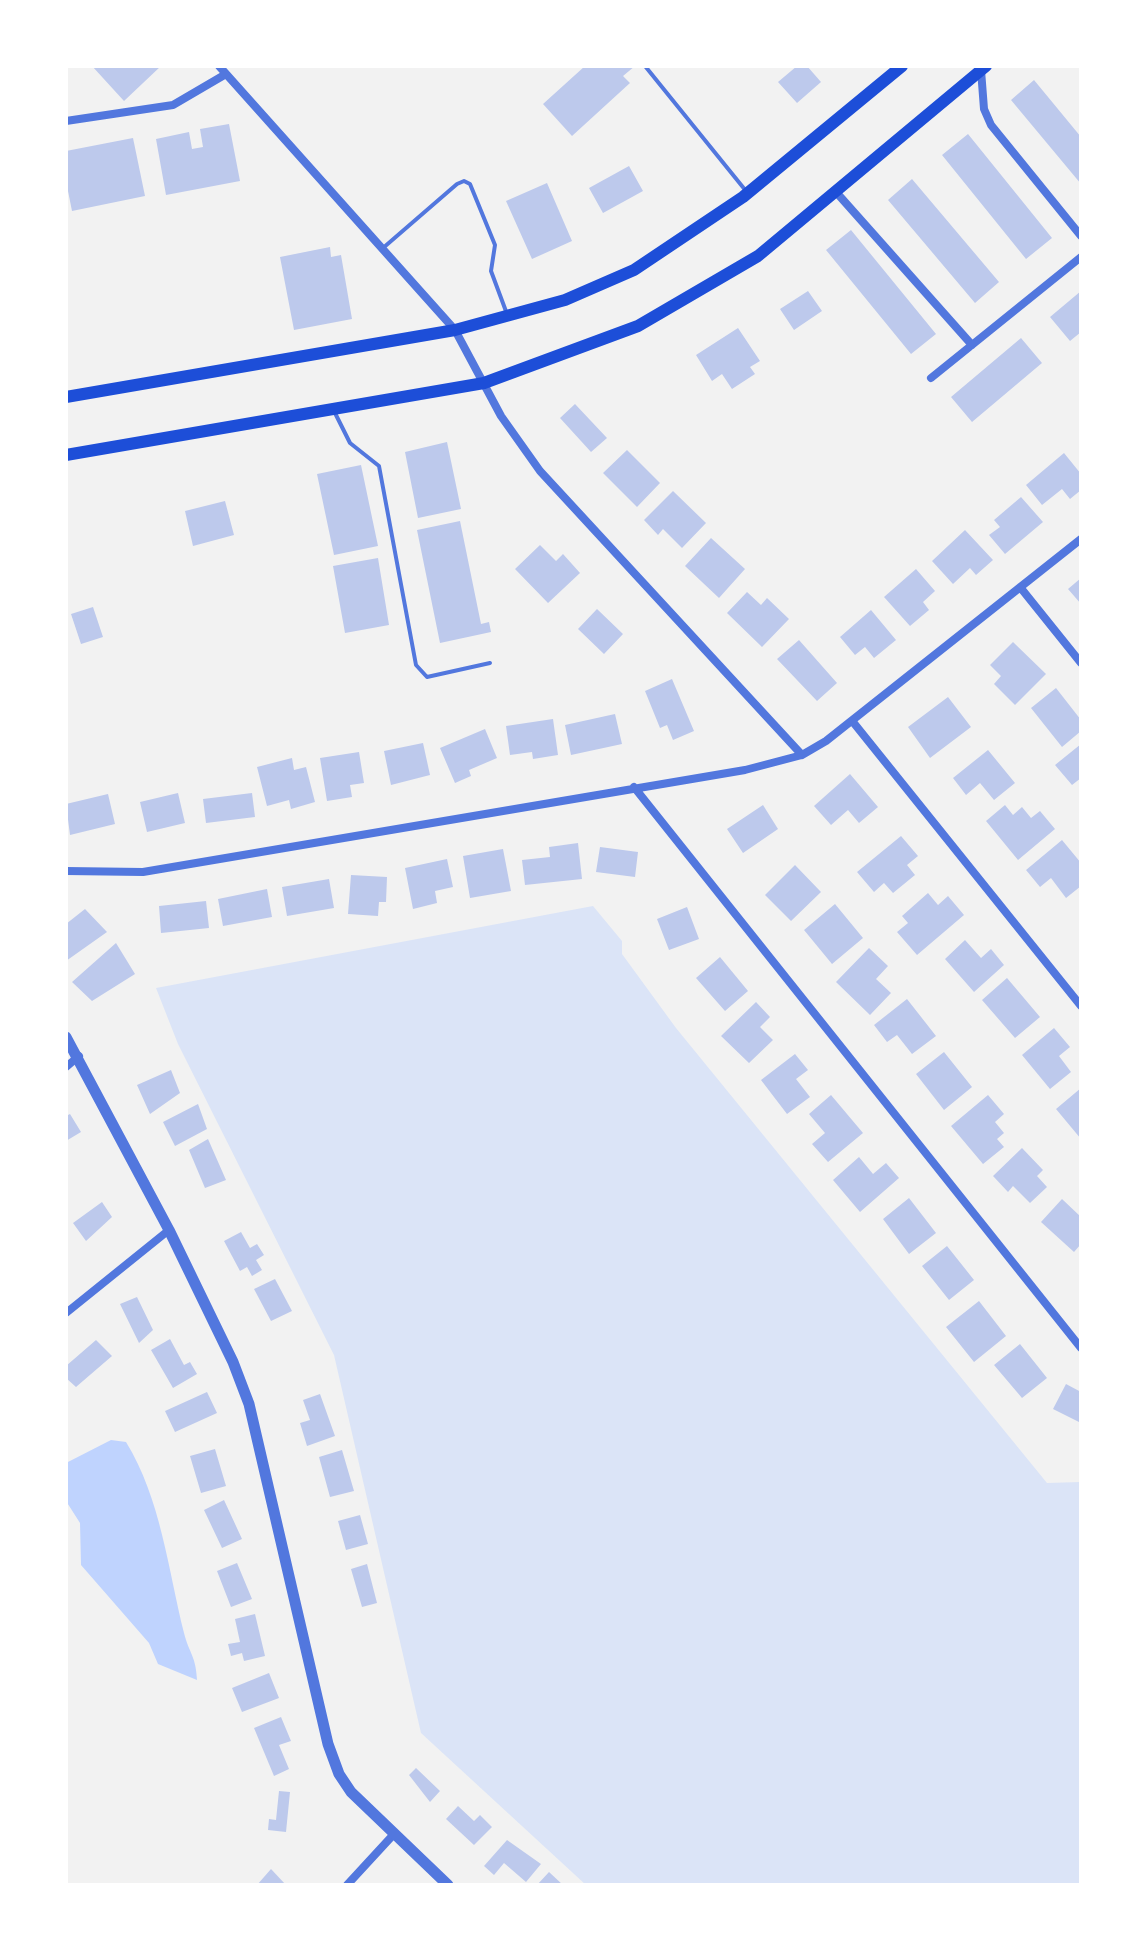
<!DOCTYPE html>
<style>
body{margin:0}
#map{position:relative;width:1147px;height:1951px;overflow:hidden;background:#f2f2f2;font-family:Jost,sans-serif}
canvas{display:block}
.frame{position:absolute;inset:0;border:68px solid #fff;pointer-events:none}
</style>
<div id="map">
<canvas width="1147" height="1951"></canvas>
<div class="frame"></div>
</div>
<script>
const g = document.querySelector('canvas').getContext('2d');
g.lineJoin = 'round';
function fill(path, color) { g.fillStyle = color; g.fill(path, 'evenodd'); }
function stroke(path, color, width, dash) { g.strokeStyle = color; g.lineWidth = width; g.lineCap = dash ? 'butt' : 'round'; g.setLineDash(dash || []); g.stroke(path); }
fill(new Path2D(`
 M593,906l29,35v13l54,74 371,455 34,-1v403h-495l-165,-152 -87,-378 -156,-311 -22,-56z`), '#dbe4f7');
fill(new Path2D(`
 M111,1440l15,2c35,57 42,127 58,191 5,20 12,23 13,47l-39,-16 -9,-21 -68,-78 -1,-42 -14,-22v-38z`), '#bfd3fe');
fill(new Path2D(`
 M92,66h69l-37,35z
 M585,66h50l-12,10 7,7 -58,53 -29,-32z
 M797,66h10l14,16 -24,21 -19,-21z
 M1034,80l47,57v47l-70,-84z
 M229,124l11,57 -74,14 -10,-56 33,-7 3,17 11,-2 -3,-18z
 M968,134l84,104 -26,21 -84,-104z
 M133,138l12,58 -73,15 -6,-30v-30z
 M629,166l14,25 -40,22 -14,-25z
 M912,179l87,103 -24,21 -87,-103z
 M547,183l25,58 -40,18 -26,-58z
 M851,230l85,104 -25,20 -85,-104z
 M330,247l1,10 10,-2 11,64 -58,11 -14,-73z
 M808,291l14,20 -28,19 -14,-21z
 M1081,291v41l-11,9 -20,-24z
 M738,328l22,33 -10,6 5,7 -23,15 -10,-15 -10,7 -16,-26z
 M1021,338l21,25 -70,59 -21,-25z
 M575,404l32,34 -16,14 -31,-34z
 M447,442l14,67 -43,9 -13,-66z
 M627,450l33,33 -23,24 -34,-34z
 M1064,453l17,21v16l-11,9 -8,-10 -20,16 -16,-20z
 M361,465l17,81 -44,9 -17,-81z
 M673,491l33,32 -24,25 -19,-19 -5,6 -14,-15z
 M1021,497l22,25 -38,32 -16,-19 11,-8 -6,-7z
 M225,501l9,34 -41,11 -8,-35z
 M460,521l21,103 8,-2 2,10 -51,11 -23,-113z
 M965,530l28,30 -17,15 -6,-7 -17,16 -21,-23z
 M711,538l34,31 -26,29 -34,-32z
 M540,545l16,16 7,-7 17,19 -32,30 -33,-34z
 M378,558l11,67 -44,8 -12,-67z
 M916,569l19,22 -12,11 6,8 -19,16 -26,-29z
 M1081,578v26l-13,-15z
 M747,592l14,13 6,-7 22,21 -27,28 -35,-34z
 M93,607l10,30 -22,7 -10,-30z
 M597,609l26,25 -19,20 -26,-25z
 M871,610l25,30 -22,18 -9,-11 -10,8 -15,-18z
 M799,640l38,43 -20,18 -40,-42z
 M1013,642l33,32 -31,31 -21,-21 7,-8 -11,-11z
 M672,679l22,52 -21,9 -6,-15 -7,3 -15,-37z
 M1056,688l25,32v11l-19,16 -31,-39z
 M948,697l23,30 -41,31 -22,-31z
 M615,714l7,30 -51,11 -6,-30z
 M553,719l5,36 -25,4 -1,-7 -22,3 -4,-29z
 M485,729l12,29 -28,12 2,6 -16,7 -15,-35z
 M423,743l7,32 -39,10 -7,-34z
 M1081,744v34l-9,7 -17,-20z
 M988,750l27,33 -21,17 -14,-17 -14,12 -13,-17z
 M359,752l5,31 -14,2 2,12 -25,4 -7,-43z
 M292,758l2,12 12,-3 9,35 -24,7 -2,-9 -22,6 -10,-39z
 M850,774l28,33 -19,16 -11,-13 -17,15 -17,-19z
 M178,793l7,30 -38,9 -7,-30z
 M252,793l3,24 -49,6 -3,-24z
 M108,794l7,30 -45,11 -4,-31z
 M763,805l15,24 -35,24 -16,-24z
 M1005,805l8,10 9,-8 9,11 9,-7 15,18 -37,31 -32,-39z
 M901,836l17,20 -11,9 8,10 -22,18 -9,-10 -10,9 -17,-20z
 M1062,840l19,23v23l-15,12 -15,-20 -11,9 -14,-17z
 M578,843l4,36 -57,6 -3,-25 28,-3 -1,-10z
 M600,847l38,5 -3,25 -39,-5z
 M503,849l8,42 -41,7 -7,-42z
 M447,859l6,28 -18,4 2,12 -24,6 -8,-41z
 M795,865l26,27 -30,29 -26,-26z
 M351,875l36,2 -1,25h-7l-1,14 -30,-2z
 M329,879l5,29 -47,8 -5,-29z
 M267,889l5,28 -49,9 -5,-27z
 M928,893l10,12 10,-9 16,19 -47,40 -20,-23 11,-9 -6,-7z
 M206,901l3,27 -48,5 -2,-27z
 M835,904l28,34 -31,26 -28,-34z
 M687,907l12,32 -30,11 -12,-31z
 M85,909l22,23 -41,29v-37z
 M965,940l16,18 10,-9 13,16 -30,27 -29,-33z
 M116,943l19,31 -43,27 -20,-19z
 M869,948l19,18 -12,13 15,14 -21,22 -34,-33z
 M720,957l28,34 -23,20 -29,-33z
 M1007,978l33,39 -25,21 -33,-38z
 M907,999l29,37 -24,18 -15,-19 -10,7 -13,-17z
 M756,1002l14,15 -10,10 13,13 -24,23 -28,-27z
 M1054,1028l16,19 -11,9 12,16 -21,17 -28,-34z
 M944,1052l28,35 -28,23 -28,-36z
 M795,1054l13,16 -12,9 14,18 -23,17 -26,-34z
 M171,1070l9,23 -30,21 -13,-29z
 M1081,1088v51l-25,-30z
 M831,1095l32,38 -35,29 -16,-18 13,-11 -16,-19z
 M988,1095l16,19 -9,8 9,11 -7,6 7,8 -21,17 -32,-38z
 M198,1104l9,25 -32,17 -12,-24z
 M70,1114l11,18 -15,9v-25z
 M208,1139l18,41 -21,8 -16,-38z
 M1022,1148l21,22 -6,6 10,11 -17,16 -17,-17 -5,6 -15,-16z
 M859,1157l14,17 13,-11 13,15 -39,34 -27,-32z
 M909,1198l27,35 -27,21 -26,-35z
 M1062,1199l19,18v27l-7,8 -33,-30z
 M102,1202l10,15 -26,24 -13,-18z
 M241,1232l9,16 7,-4 7,11 -8,5 6,10 -10,6 -5,-9 -7,4 -16,-30z
 M947,1246l27,34 -25,20 -27,-34z
 M275,1279l17,32 -21,10 -17,-32z
 M137,1297l16,33 -14,13 -19,-39z
 M979,1301l27,35 -32,26 -28,-35z
 M170,1339l14,26 6,-3 7,12 -24,14 -22,-38z
 M96,1340l16,16 -36,31 -10,-9v-12z
 M1020,1344l27,34 -25,20 -28,-33z
 M1066,1384l15,8v31l-28,-14z
 M207,1392l10,21 -42,19 -10,-21z
 M320,1394l15,42 -28,10 -7,-23 10,-3 -7,-20z
 M215,1449l11,37 -25,7 -11,-37z
 M342,1450l12,41 -24,6 -11,-40z
 M224,1500l18,39 -20,9 -18,-38z
 M360,1515l8,29 -22,6 -8,-29z
 M237,1563l15,36 -21,8 -14,-36z
 M367,1564l10,39 -15,4 -11,-38z
 M255,1614l10,42 -21,5 -2,-8 -11,3 -3,-12 12,-2 -5,-23z
 M269,1673l10,25 -37,14 -10,-24z
 M281,1717l10,24 -12,4 10,24 -15,7 -20,-48z
 M416,1768l24,23 -10,11 -21,-27z
 M279,1791l11,1 -4,40 -18,-2 1,-11 7,1z
 M458,1806l16,15 6,-6 12,12 -18,18 -28,-26z
 M507,1840l34,24 -15,18 -22,-19 -10,12 -10,-9z
 M271,1869l15,16h-29z
 M549,1872l14,13h-26z`), '#bdc9ec');
stroke(new Path2D(`
 M645,66l101,125
 M383,248l74,-64 7,-3 6,3 25,61 -4,26 16,43
 M335,413l15,30 29,23 37,199 11,12 63,-14`), '#5277de', 4);
stroke(new Path2D(`
 M219,66l236,264 46,86 39,55 262,284
 M981,70l3,39 7,16 90,111
 M66,121l107,-16 53,-31
 M836,192l136,153
 M931,378l150,-121
 M1020,587l61,76
 M853,722l228,284
 M634,787l447,561
 M66,871l77,1 602,-102 57,-15 24,-14 255,-202
 M66,1067l13,-11
 M66,1313l103,-83
 M347,1885l47,-51`), '#5277de', 8);
stroke(new Path2D(`
 M66,1037l103,193 64,132 16,42 79,340 11,30 12,18 97,93`), '#5277de', 11);
stroke(new Path2D(`
 M66,397l389,-67 110,-30 69,-30 109,-73 159,-131
 M66,455l418,-72 154,-57 120,-70 228,-190`), '#1d4ed8', 12);
</script>
